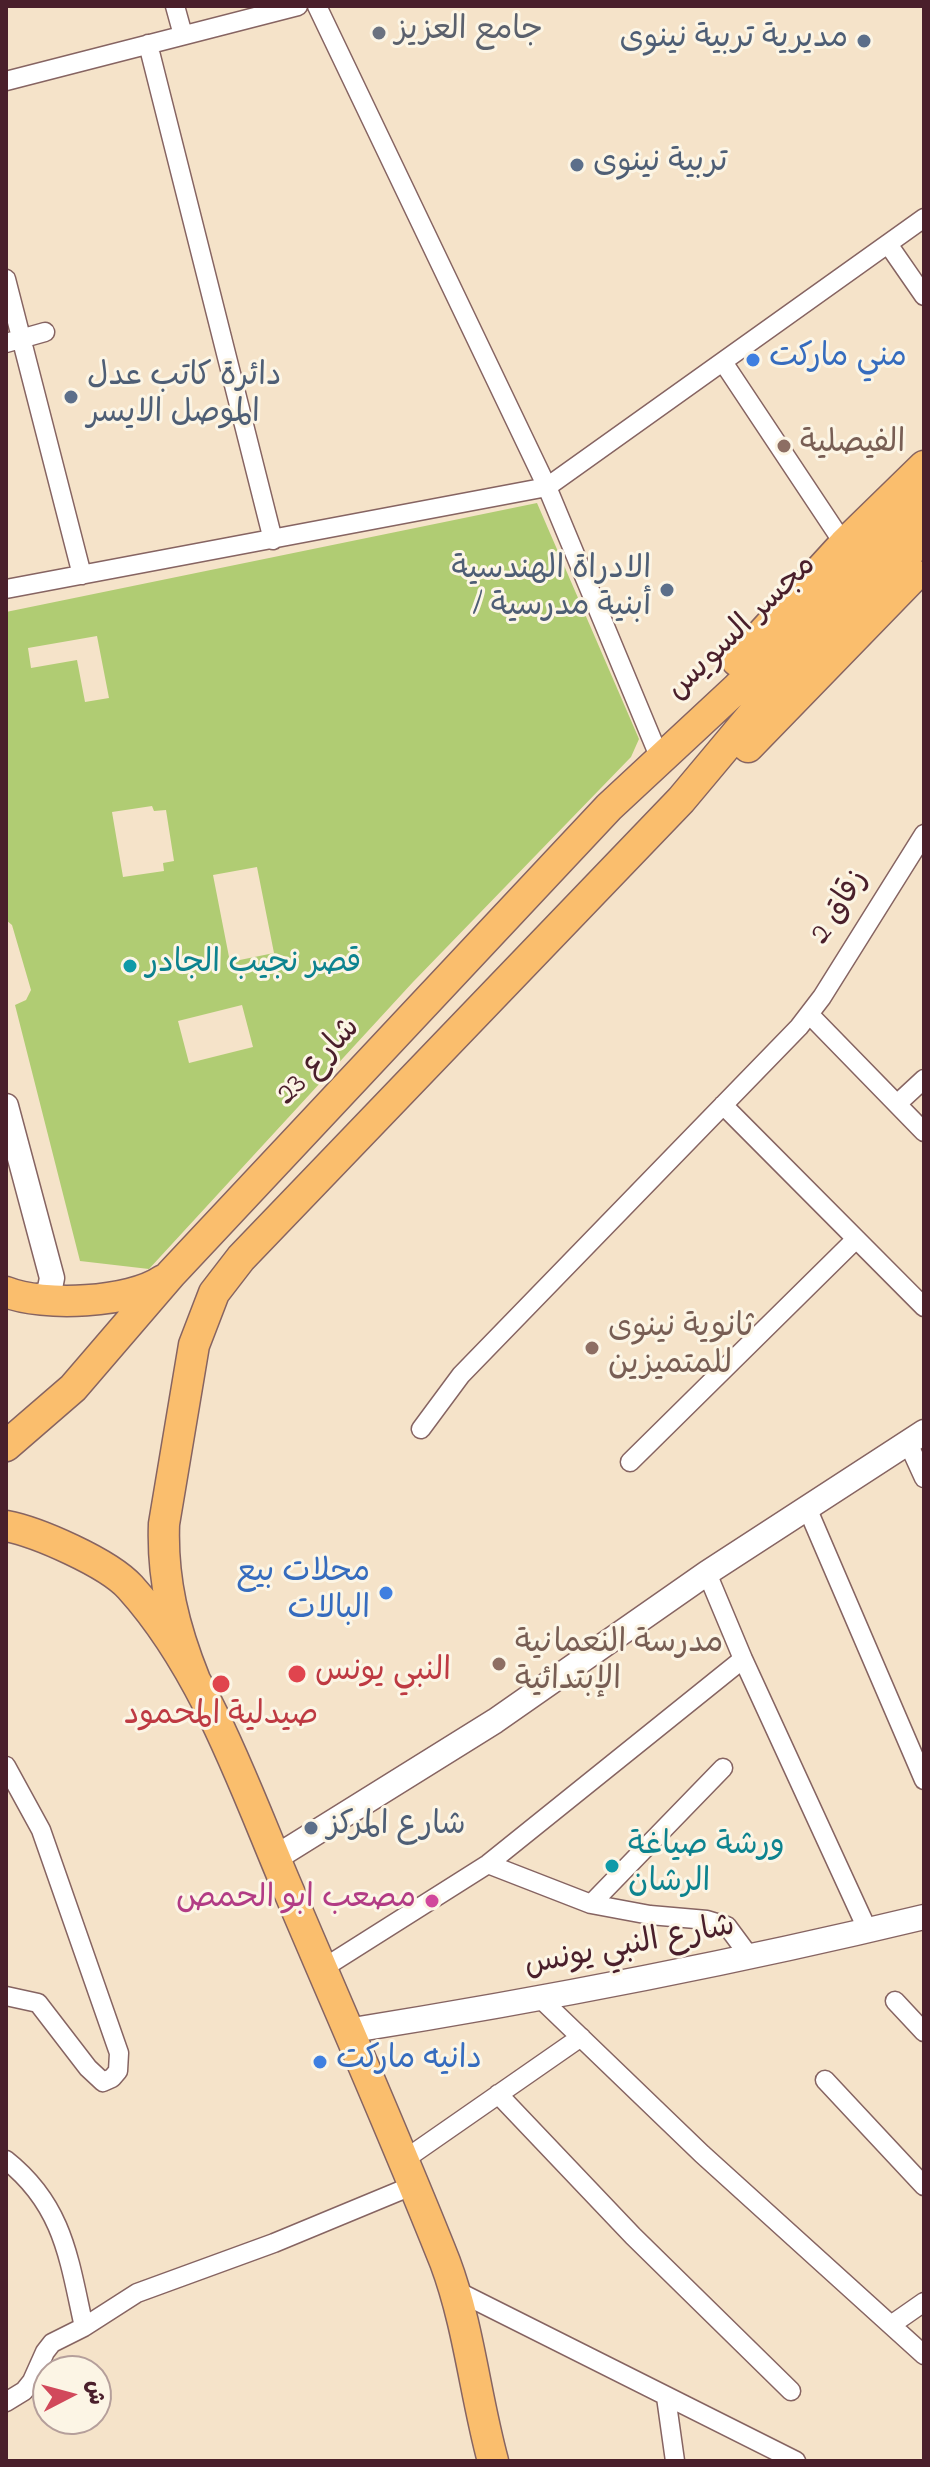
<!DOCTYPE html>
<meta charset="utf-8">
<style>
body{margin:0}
#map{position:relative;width:930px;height:2467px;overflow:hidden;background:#f5e3c9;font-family:"Indie Flower","Playpen Sans Arabic",sans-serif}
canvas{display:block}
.frame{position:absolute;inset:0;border:8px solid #4a1f2b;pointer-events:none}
.north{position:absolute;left:32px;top:2355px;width:80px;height:80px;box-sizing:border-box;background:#fcf5e5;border:2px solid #b59f9b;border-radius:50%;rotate:84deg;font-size:22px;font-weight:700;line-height:32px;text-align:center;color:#4a1f2b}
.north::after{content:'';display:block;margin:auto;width:28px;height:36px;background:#d1495b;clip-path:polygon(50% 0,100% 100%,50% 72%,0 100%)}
</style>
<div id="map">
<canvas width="930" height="2467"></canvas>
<div class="frame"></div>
<div class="north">ش</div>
</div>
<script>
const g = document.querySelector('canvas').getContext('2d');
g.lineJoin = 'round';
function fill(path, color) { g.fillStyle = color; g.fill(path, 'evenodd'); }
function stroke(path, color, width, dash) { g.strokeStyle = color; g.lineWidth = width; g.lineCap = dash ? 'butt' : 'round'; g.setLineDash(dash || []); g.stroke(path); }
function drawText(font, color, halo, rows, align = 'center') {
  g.font = font + ' "Indie Flower","Playpen Sans Arabic",sans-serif'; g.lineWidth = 6; g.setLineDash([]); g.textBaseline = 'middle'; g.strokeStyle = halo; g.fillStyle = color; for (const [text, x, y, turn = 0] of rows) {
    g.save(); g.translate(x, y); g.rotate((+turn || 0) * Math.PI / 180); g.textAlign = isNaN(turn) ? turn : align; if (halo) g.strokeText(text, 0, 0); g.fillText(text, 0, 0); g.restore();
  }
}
fill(new Path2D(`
 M537,503l102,236 -8,18 -218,225 -264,287 -69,-8 -65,-256 11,-5 5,-10 -19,-65 -6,-5v-308zM97,636l12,62 -24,4 -8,-42 -46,8 -3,-20zM152,806l2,5 12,-1 8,51 -11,2 1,8 -41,6 -11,-65zM257,867l17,86 -44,9 -17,-87zM242,1005l11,42 -64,16 -11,-42z`), '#b0cc73');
const minor = new Path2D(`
 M175,6l8,29
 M317,6l230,481 109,262
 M148,44l125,496
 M6,81l292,-75
 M888,244l36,52
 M6,279l76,296
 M6,343l39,-11
 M723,362l121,182
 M6,589l541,-102 377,-269
 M809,1014l115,118
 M897,1104l27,-25
 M723,1105l201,202
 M421,1429l40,-54 338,-348 23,-30 102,-163
 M908,1443l16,35
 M630,1462l226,-223
 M808,1510l116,270
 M707,1573l36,86 125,272
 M6,1766l35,64 78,223 -1,18 -6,7 -9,4 -15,-14 -50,-65 -32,-7
 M488,1864l103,40 59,11 57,5 20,6 23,31
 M591,1904l132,-136
 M322,1969l166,-105 255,-205
 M542,2000l160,154 222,201
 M895,2001l29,31
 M825,2080l99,106
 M498,2094l135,142 158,155
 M6,2160c58,46 63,100 78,167
 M404,2160l177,-123
 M455,2290l341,171
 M891,2325l33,-23
 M666,2397l9,64
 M6,2402l18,-11 8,-10 13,-29 7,-9 32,-16 53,-34 137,-50 140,-58`);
const tertiary = new Path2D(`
 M6,1106l46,172 -3,15 -17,5
 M275,1858l220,-137 212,-148 217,-141
 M347,2031c194,-31 386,-68 577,-114`);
const primary = new Path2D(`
 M737,661l107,-117 80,-78
 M748,747l167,-172
 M6,1292c37,15 124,11 157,-12
 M6,1446l67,-58 98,-114 438,-467 127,-118 188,-190
 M6,1526c32,6 102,37 124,61 75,83 114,199 157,300 53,125 108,249 158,375 24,64 30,133 48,199
 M195,1680c-21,-52 -33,-100 -31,-156l30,-179 20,-52 27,-35 440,-458 103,-123 140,-140`);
stroke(minor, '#866462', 21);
stroke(tertiary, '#866462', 27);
stroke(primary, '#866462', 33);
stroke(minor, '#fff', 18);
stroke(tertiary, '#fff', 24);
stroke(primary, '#fabe6d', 30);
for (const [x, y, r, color] of [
 [379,33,8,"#6b7280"],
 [864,41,8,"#5c6f8a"],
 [577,165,8,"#5c6f8a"],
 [753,360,8,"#3f7fe0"],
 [71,397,8,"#5c6f8a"],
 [784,446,8,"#8d6e63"],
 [667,590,8,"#5c6f8a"],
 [130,966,8,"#0f9aa8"],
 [592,1348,8,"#8d6e63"],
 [386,1593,8,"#3f7fe0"],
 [499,1664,8,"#8d6e63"],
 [297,1674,10,"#e0444e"],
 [221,1684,10,"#e0444e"],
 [311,1828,8,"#5c6f8a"],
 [612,1866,8,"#0f9aa8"],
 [432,1901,8,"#d1479c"],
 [320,2062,8,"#3f7fe0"]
]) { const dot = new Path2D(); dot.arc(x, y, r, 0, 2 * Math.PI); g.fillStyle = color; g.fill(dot); stroke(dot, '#fcf5e5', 3); }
drawText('32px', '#5b616d', '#fcf5e5', [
 ["جامع العزيز",395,33]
], 'left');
drawText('32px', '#4e5e75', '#fcf5e5', [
 ["مديرية تربية نينوى",848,41,"right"],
 ["تربية نينوى",593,165],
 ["دائرة كاتب عدل",87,379],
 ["الموصل الايسر",87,416],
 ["الادراة الهندسية",651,572,"right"],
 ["/ أبنية مدرسية",651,609,"right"],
 ["شارع المركز",327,1828]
], 'left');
drawText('32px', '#366cbe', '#fcf5e5', [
 ["مني ماركت",769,360],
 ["محلات بيع",370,1575,"right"],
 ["البالات",370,1612,"right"],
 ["دانيه ماركت",336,2062]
], 'left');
drawText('32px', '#785e54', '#fcf5e5', [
 ["الفيصلية",800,446],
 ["ثانوية نينوى",608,1330],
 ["للمتميزين",608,1367],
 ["مدرسة النعمانية",515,1646],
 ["الإبتدائية",515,1683]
], 'left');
drawText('32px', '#4a1f2b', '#fcf5e5', [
 ["مجسر السويس",743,629,-44],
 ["زقاق 2",841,908,-58],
 ["شارع 23",320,1063,-47],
 ["شارع النبي يونس",630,1948,-11]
]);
drawText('32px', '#0d838f', '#fcf5e5', [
 ["قصر نجيب الجادر",146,966],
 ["ورشة صياغة",628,1848],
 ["الرشان",628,1885]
], 'left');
drawText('32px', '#be3a42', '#fcf5e5', [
 ["النبي يونس",315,1674],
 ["صيدلية المحمود",221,1718,"center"]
], 'left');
drawText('32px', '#b23c85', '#fcf5e5', [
 ["مصعب ابو الحمص",416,1901]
], 'right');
</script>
